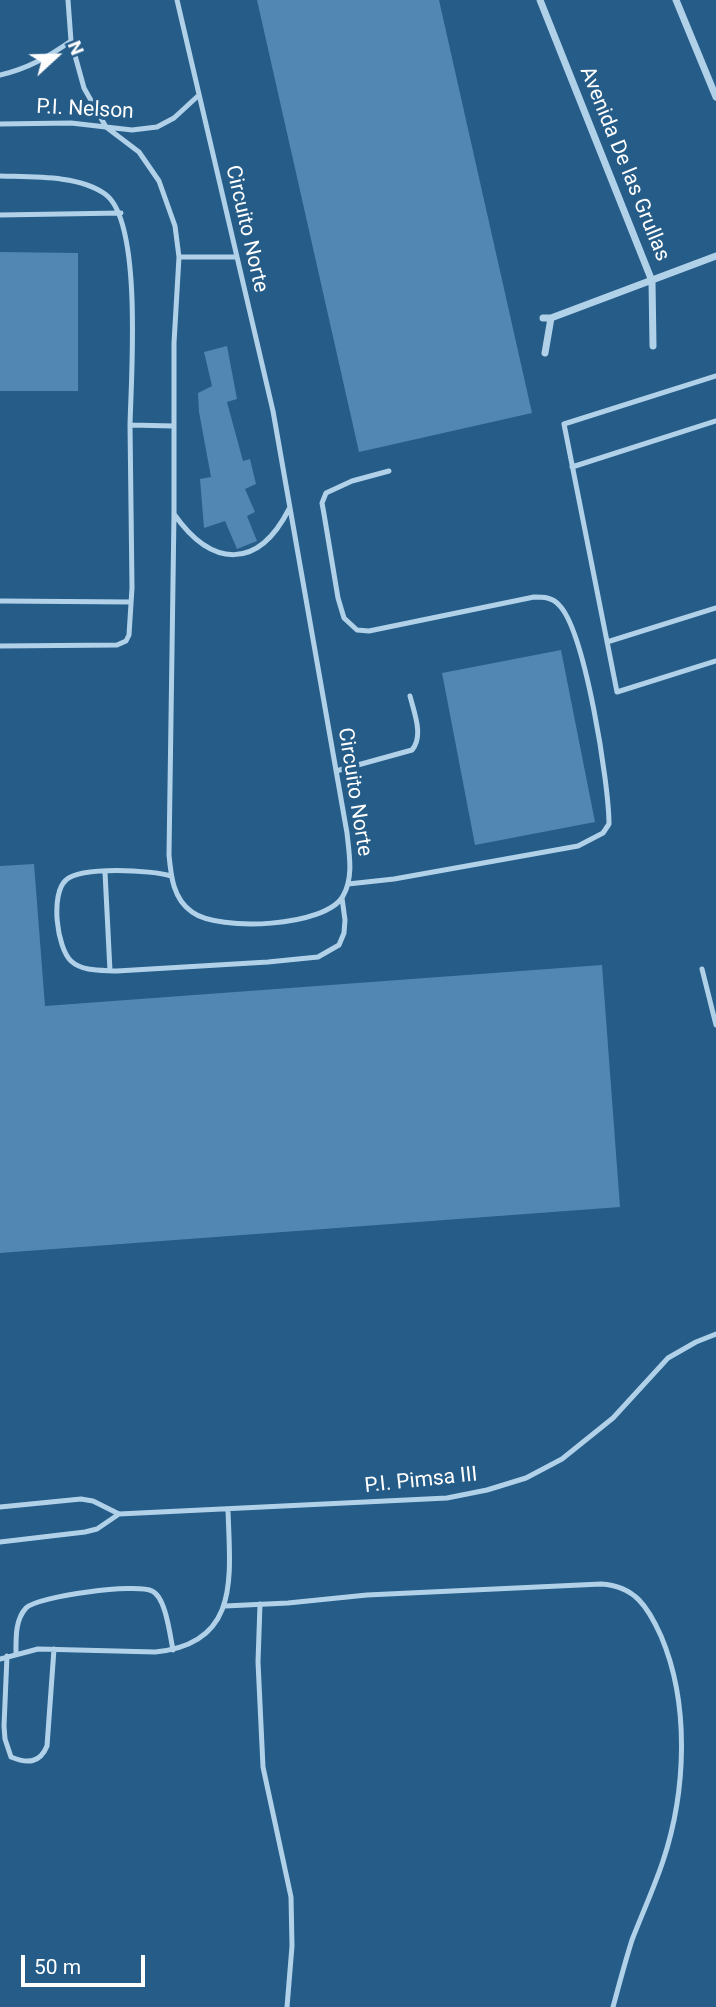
<!DOCTYPE html>
<style>
body{margin:0}
#map{position:relative;width:716px;height:2007px;overflow:hidden;background:#255c88;font-family:Roboto,sans-serif}
canvas{display:block}
.north{position:absolute;left:21px;top:21px;width:70px;height:70px;-webkit-text-stroke:5px #255c88;paint-order:stroke;rotate:68deg;font-size:19px;font-weight:700;line-height:28px;text-align:center;color:#fff}
.north::after{content:'';display:block;margin:auto;width:24px;height:32px;background:#fff;clip-path:polygon(50% 0,100% 100%,50% 72%,0 100%)}
.scale{position:absolute;left:21px;top:1955px;width:124px;height:32px;box-sizing:border-box;border:4px solid #fff;border-top:0;padding-left:9px;font-size:21px;line-height:24px;white-space:nowrap;color:#fff;-webkit-text-stroke:5px #255c88;paint-order:stroke}
</style>
<div id="map">
<canvas width="716" height="2007"></canvas>
<div class="north">N</div>
<div class="scale">50 m</div>
</div>
<script>
const g = document.querySelector('canvas').getContext('2d');
g.lineJoin = 'round';
function fill(path, color) { g.fillStyle = color; g.fill(path, 'evenodd'); }
function stroke(path, color, width, dash) { g.strokeStyle = color; g.lineWidth = width; g.lineCap = dash ? 'butt' : 'round'; g.setLineDash(dash || []); g.stroke(path); }
function drawText(font, color, halo, rows, align = 'center') {
  g.font = font + ' Roboto,sans-serif'; g.lineWidth = 7; g.setLineDash([]); g.textBaseline = 'middle'; g.strokeStyle = halo; g.fillStyle = color; for (const [text, x, y, turn = 0] of rows) {
    g.save(); g.translate(x, y); g.rotate((+turn || 0) * Math.PI / 180); g.textAlign = isNaN(turn) ? turn : align; if (halo) g.strokeText(text, 0, 0); g.fillText(text, 0, 0); g.restore();
  }
}
fill(new Path2D(`
 M257,0h182l93,413 -173,39z
 M0,252l78,1v138h-78z
 M227,346l10,53 -10,3 16,59 7,-2 6,25 -11,5 10,23 -8,4 10,25 -20,8 -12,-28 -21,7 -4,-49 11,-2 -12,-65 -1,-19 14,-7 -8,-34z
 M561,650l34,172 -120,23 -33,-172z
 M34,864l11,142 557,-41 18,242 -620,46v-387z`), '#5187b2');
stroke(new Path2D(`
 M68,0l3,41 13,47 22,39 33,25 20,29 16,45 4,31 -5,86v171l-5,341c2,21 4,44 23,57 27,20 134,15 151,-16 11,-19 6,-43 4,-63l-74,-422 -96,-411
 M0,75c27,-6 48,-18 71,-34
 M0,124l71,-1 61,7 25,-3 17,-9 25,-23
 M0,176c32,1 79,-1 105,18 38,27 26,185 25,231l43,1
 M0,215l121,-2
 M179,257h57
 M716,376l-152,48 53,268 99,-31
 M572,467l144,-46
 M174,514c38,54 84,56 115,-5
 M0,601l131,1
 M607,642l109,-34
 M0,646l117,-1 9,-4 3,-6 3,-47 -2,-163
 M336,771l76,-21c12,-14 2,-38 -2,-54
 M105,872l5,99
 M171,876c-19,-6 -90,-10 -105,4 -16,14 -9,68 5,81 12,11 31,9 46,10l151,-9 50,-5 21,-12 5,-12 1,-13 -3,-22
 M348,884l46,-5 184,-33 25,-13 6,-9c0,-40 -24,-193 -50,-219 -7,-8 -16,-8 -25,-8l-165,34 -12,-1 -13,-12 -6,-20 -14,-84 -2,-11 4,-10 26,-12 37,-10
 M702,969l14,56
 M0,1507l81,-8 12,2 26,13 328,-16 40,-8 39,-12 36,-19 51,-41 55,-60 28,-16 20,-8
 M0,1542l85,-10 12,-3 22,-15
 M260,1604l-2,58 5,105 28,130 1,49 -5,61
 M225,1606l63,-3 79,-8 234,-11c34,2 47,23 60,52 29,68 25,156 2,225 -9,27 -21,53 -31,79 -7,22 -13,45 -19,67
 M16,1654c0,-16 -1,-34 10,-46 12,-12 111,-25 126,-17 14,6 18,45 21,59
 M7,1656l-3,70 1,13 6,18c17,7 29,6 36,-11l7,-97
 M0,1659l38,-10 117,3c86,-8 75,-76 73,-142`), '#b1d1e9', 5);
stroke(new Path2D(`
 M540,0l112,281 1,65
 M676,0l40,97
 M543,318h8l165,-62
 M545,353l6,-35`), '#b1d1e9', 7);
drawText('21px', '#fff', '#255c88', [
 ["P.I. Nelson",85,110,3],
 ["Avenida De las Grullas",624,164,68],
 ["Circuito Norte",246,229,77],
 ["Circuito Norte",354,792,81],
 ["P.I. Pimsa III",421,1481,-6]
]);
</script>
